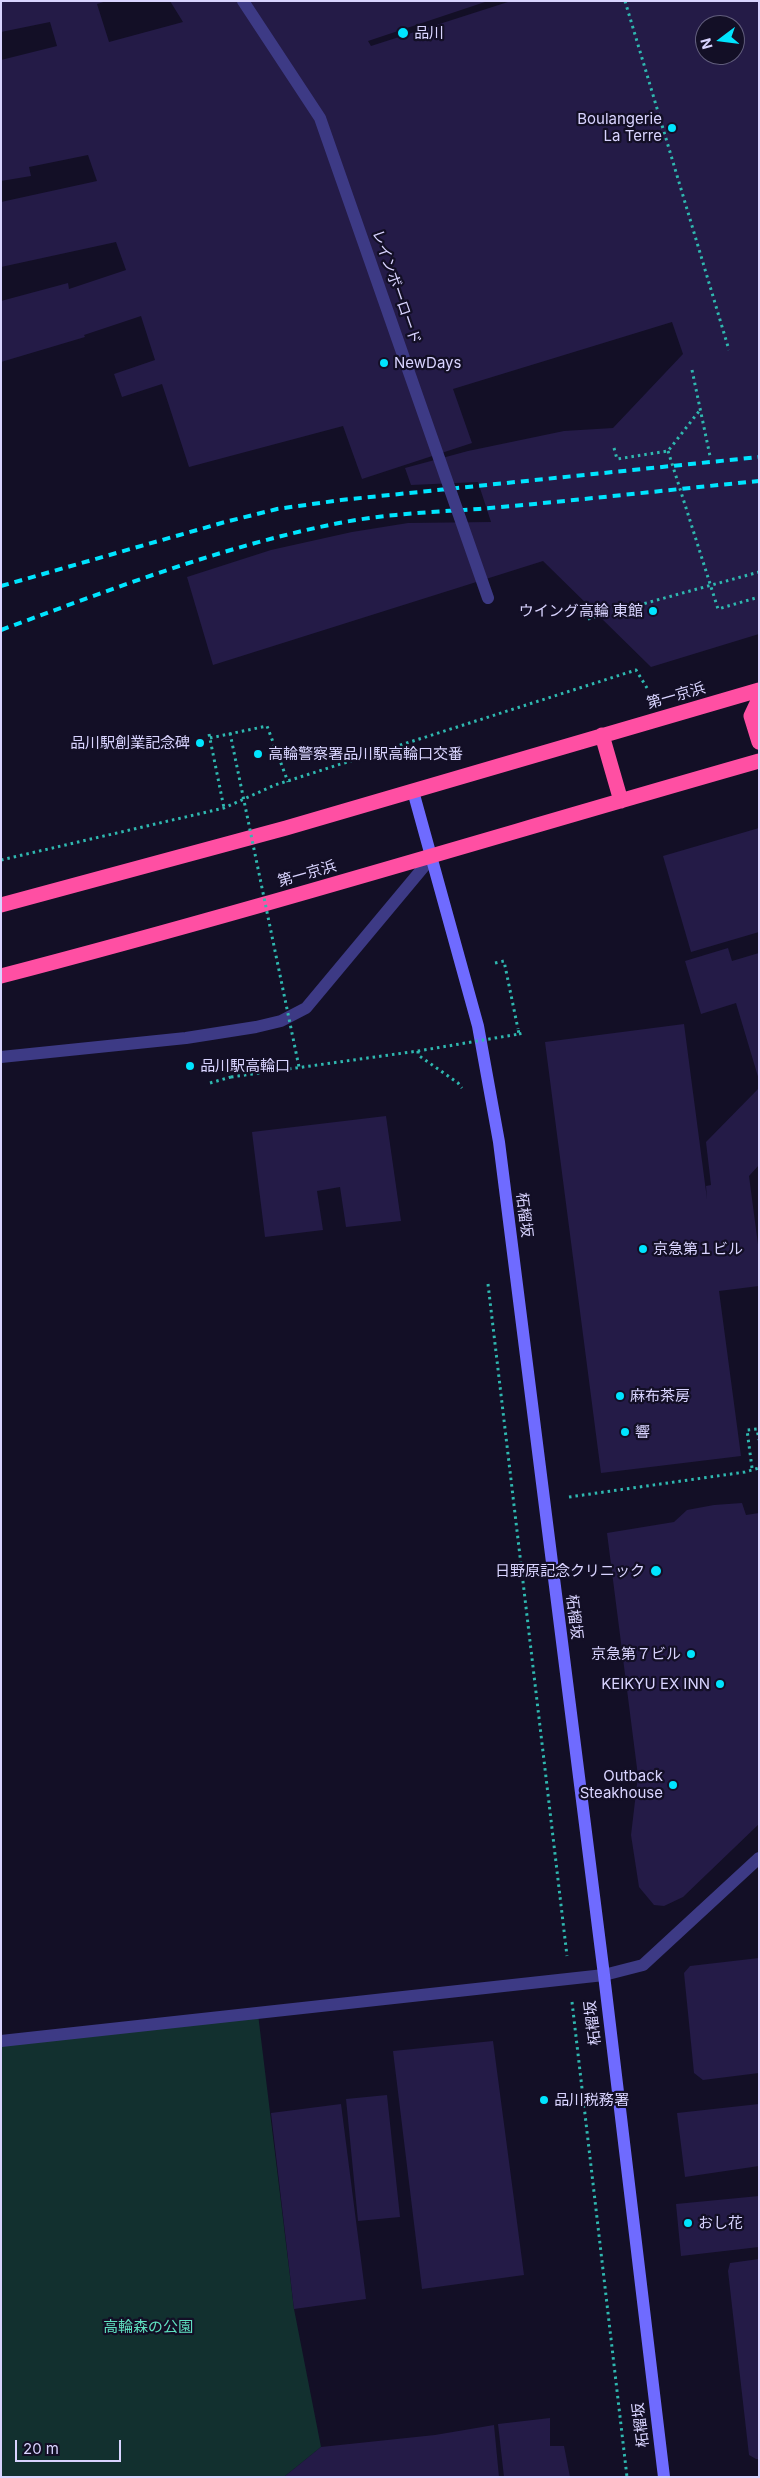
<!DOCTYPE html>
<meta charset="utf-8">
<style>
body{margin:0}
#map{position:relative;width:760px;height:2478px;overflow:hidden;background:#130f26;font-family:Inter,sans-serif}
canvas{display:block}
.frame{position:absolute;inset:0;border:2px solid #d9d4ff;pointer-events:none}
.north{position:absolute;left:695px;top:15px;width:50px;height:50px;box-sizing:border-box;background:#130f26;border:1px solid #625e7d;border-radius:50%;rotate:255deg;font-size:14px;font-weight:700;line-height:20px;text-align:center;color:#d9d4ff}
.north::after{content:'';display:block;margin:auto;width:18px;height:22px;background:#00e5ff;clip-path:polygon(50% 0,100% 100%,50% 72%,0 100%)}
.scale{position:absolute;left:15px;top:2440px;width:106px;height:22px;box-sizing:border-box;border:2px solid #d9d4ff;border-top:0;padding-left:6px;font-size:15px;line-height:18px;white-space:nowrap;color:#d9d4ff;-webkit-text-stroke:4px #130f26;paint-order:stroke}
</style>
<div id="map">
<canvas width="760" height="2478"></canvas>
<div class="frame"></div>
<div class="north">N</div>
<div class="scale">20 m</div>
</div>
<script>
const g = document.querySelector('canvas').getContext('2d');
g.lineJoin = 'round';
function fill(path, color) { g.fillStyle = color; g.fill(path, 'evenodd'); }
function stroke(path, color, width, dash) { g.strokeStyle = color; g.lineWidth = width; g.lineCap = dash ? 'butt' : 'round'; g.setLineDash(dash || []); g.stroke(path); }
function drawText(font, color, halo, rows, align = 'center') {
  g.font = font + ' Inter,"Noto Sans JP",sans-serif'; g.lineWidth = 4.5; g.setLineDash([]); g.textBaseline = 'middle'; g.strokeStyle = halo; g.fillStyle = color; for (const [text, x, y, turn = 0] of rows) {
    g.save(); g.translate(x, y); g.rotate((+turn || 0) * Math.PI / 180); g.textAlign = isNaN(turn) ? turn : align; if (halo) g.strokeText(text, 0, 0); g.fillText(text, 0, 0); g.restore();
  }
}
fill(new Path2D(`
 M258,2014l36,295 27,138 -37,30h-283v-436z`), '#12302f');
fill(new Path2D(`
 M1,1h106l-10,3 12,38 74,-20 -13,-21h318l-120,40 3,5 140,-45h248v633l-108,33 -108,-106 -330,104 -26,-88 84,-27 81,-18 56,-9 83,-1 -13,-40 -67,3 -6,-17 63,-17 96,-20 49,-3 70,-74 -11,-32 -219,67 19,54 -110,36 -19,-53 -154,41 -27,-83 -40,13 -8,-23 41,-14 -14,-44 -57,19 1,2 -84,25v-61l67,-18 1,6 57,-19 -10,-28 -115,25v-65l96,-21 -9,-26 -59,12 2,9 -30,5v-121l56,-14 -7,-24 -49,10zM705,25h30v30h-30z
 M759,828v104l-68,20 -28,-96z
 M728,948l4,13 27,-8v127l-23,-77 -35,11 -16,-53z
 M684,1024l23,175 -1,-13 5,-1 -5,-43 53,-54v77l-10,11 10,76v34l-40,5 22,165 -140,17 -56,-431z
 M386,1116l15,105 -55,6 -6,-40 -23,4 6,39 -58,7 -13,-105z
 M742,1503l4,12 13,-2v311l-76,73 -19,9 -10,-1 -15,-18 -8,-52 7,-59 -31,-243 67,-11 13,-12 27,-5z
 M759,1958v115l-56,7 -9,-7 -10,-100 6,-7z
 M493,2041l31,234 -102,14 -29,-238z
 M387,2095l13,122 -42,4 -12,-122z
 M341,2104l25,195 -72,10 -23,-196z
 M759,2104v62l-74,11 -8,-64z
 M759,2196v51l-78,9 -5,-52z
 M759,2259v200h-3l-7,-4 -21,-184 2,-8z
 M550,2418v28h14l6,31h-66l-6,-53z
 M494,2425l5,52h-215l37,-30 114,-12z`), '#241b47');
stroke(new Path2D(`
 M692,370l18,86
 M614,448l3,11 51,-8 32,-41
 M668,451l50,158 41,-12
 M588,619l171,-47
 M209,734l15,74
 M210,738l57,-12 21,56
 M1,860l223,-52 51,-23 361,-115 11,18
 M495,963l9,-2 14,68
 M519,1034l4,-1
 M418,1051v4l40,28 4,5
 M210,1083l21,-6
 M488,1284l79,672
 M752,1468l-5,-38 10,-1 2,11
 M569,1497l176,-25 14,-4
 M572,2002l55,475`), '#2fb8b0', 3, [2.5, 4]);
stroke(new Path2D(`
 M1,1057l185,-19 70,-11 25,-6 25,-13 126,-151`), '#3d3a85', 12);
stroke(new Path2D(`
 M1,2041l603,-66 39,-10 116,-107`), '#3d3a85', 12);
stroke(new Path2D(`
 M413,791l65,235 21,116 105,833 60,502`), '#6f6bff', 12);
stroke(new Path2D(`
 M759,699l-8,17 8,26
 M602,735l19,66
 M1,905l285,-77 473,-138
 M1,976c254,-66 505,-143 758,-215`), '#ff4fa3', 15);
stroke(new Path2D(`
 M1,586l224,-64 52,-13 64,-9 418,-43
 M1,630c111,-41 222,-84 338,-107 46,-9 94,-11 140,-14 93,-8 187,-19 280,-28`), '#00e5ff', 4, [8, 6]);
stroke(new Path2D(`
 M625,1l104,349
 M230,733l69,334
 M231,1077l187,-26 101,-17 -1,-5`), '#2fb8b0', 3, [2.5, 4]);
stroke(new Path2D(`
 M243,1l77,117 168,480`), '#3d3a85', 12);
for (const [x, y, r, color] of [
 [403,33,6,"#00e5ff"],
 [672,128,5,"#00e5ff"],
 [384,363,5,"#00e5ff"],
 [653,611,5,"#00e5ff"],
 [200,743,5,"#00e5ff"],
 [258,754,5,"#00e5ff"],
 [190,1066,5,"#00e5ff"],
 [643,1249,5,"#00e5ff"],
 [620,1396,5,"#00e5ff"],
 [625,1432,5,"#00e5ff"],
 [656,1571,6,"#00e5ff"],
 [691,1654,5,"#00e5ff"],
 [720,1684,5,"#00e5ff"],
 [673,1785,5,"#00e5ff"],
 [544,2100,5,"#00e5ff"],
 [688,2223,5,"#00e5ff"]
]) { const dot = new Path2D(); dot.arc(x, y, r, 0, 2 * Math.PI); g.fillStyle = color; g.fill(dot); stroke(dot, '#130f26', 2); }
drawText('15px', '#d9d4ff', '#130f26', [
 ["品川",414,33],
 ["Boulangerie",662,119,"right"],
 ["La Terre",662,136,"right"],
 ["NewDays",394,363],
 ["ウイング高輪 東館",643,611,"right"],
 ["品川駅創業記念碑",190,743,"right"],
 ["高輪警察署品川駅高輪口交番",268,754],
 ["品川駅高輪口",200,1066],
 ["京急第１ビル",653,1249],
 ["麻布茶房",630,1396],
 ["響",635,1432],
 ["日野原記念クリニック",645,1571,"right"],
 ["京急第７ビル",681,1654,"right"],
 ["KEIKYU EX INN",710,1684,"right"],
 ["Outback",663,1776,"right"],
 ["Steakhouse",663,1793,"right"],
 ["品川税務署",554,2100],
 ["おし花",698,2223]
], 'left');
drawText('15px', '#d9d4ff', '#130f26', [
 ["レインボーロード",396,287,71],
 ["第一京浜",676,696,-16],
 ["第一京浜",307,874,-16],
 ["柘榴坂",524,1215,83],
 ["柘榴坂",574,1617,83],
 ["柘榴坂",593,2023,-97],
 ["柘榴坂",641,2425,-97]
]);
drawText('15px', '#5fe0c0', '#130f26', [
 ["高輪森の公園",148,2327]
]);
</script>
